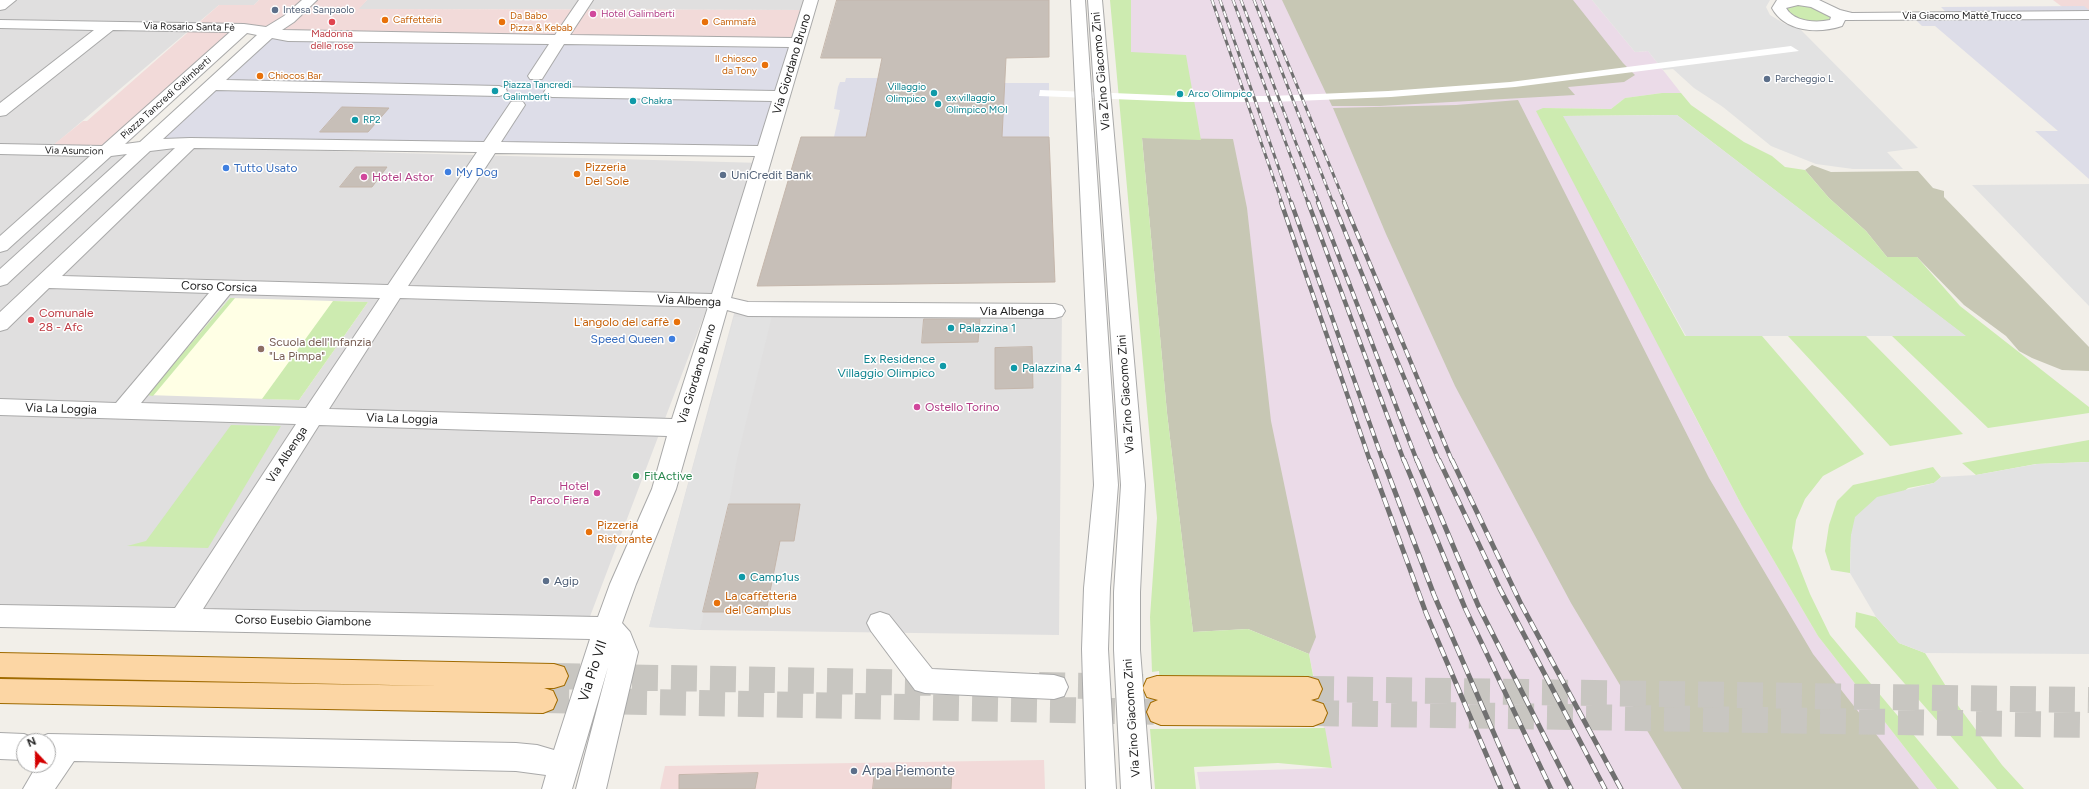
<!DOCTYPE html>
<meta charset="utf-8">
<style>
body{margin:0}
#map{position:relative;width:2089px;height:789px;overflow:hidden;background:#f2efe9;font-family:Figtree,sans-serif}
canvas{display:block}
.north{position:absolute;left:16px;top:733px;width:40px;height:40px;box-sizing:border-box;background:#fff;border:1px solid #a7a7a7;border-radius:50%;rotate:338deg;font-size:11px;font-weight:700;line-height:16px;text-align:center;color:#222}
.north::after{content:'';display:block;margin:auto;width:14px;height:18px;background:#d40000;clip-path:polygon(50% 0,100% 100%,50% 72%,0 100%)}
</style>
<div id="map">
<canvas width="2089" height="789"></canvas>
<div class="north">N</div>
</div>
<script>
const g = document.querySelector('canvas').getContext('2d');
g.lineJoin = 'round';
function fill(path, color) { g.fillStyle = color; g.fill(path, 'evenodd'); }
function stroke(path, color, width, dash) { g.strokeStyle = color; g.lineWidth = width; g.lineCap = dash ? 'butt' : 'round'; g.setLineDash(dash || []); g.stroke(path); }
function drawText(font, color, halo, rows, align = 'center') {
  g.font = font + ' Figtree,sans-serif'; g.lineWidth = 3; g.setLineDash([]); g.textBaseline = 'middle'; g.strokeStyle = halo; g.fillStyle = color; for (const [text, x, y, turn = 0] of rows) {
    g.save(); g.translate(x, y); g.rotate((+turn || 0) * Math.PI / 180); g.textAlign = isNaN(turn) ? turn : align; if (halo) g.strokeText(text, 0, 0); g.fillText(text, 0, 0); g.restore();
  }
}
fill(new Path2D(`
 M0,0h259l-5,5h-35l-171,145 99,-4 615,17 -176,464 -586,-16z
 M367,0h444l-3,10 -450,-1z
 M1062,307l-3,328 -359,-5 -51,-3 86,-317z`), '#e0dfdf');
fill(new Path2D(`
 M259,0h108l-8,9 449,1 -10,33 -560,-10 -131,118 -60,-1 36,-29h4l132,-116h35z
 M2053,0h36v27z
 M1044,760l1,29h-385l5,-23z`), '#f2dad9');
fill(new Path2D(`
 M1131,0h461l43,52 13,-1 33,42h-19l-37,5 -14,11 -68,-1 147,299 53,101 75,128 119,153h-737l-3,-17 135,-4 -23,-114 -178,-602z`), '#ebdbe8');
fill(new Path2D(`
 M230,298l138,4 -69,98 -152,-5z`), '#ffffe5');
fill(new Path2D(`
 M1282,0h291l50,63 12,12 -11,7 -56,5 7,8 -195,11h-48z
 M1518,100l191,378 104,176 106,135h-237l-111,-186 -116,-217 -69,-152 -53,-126 123,-3z
 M1142,138l91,1 14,69 24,213 45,216 -7,17 -61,-25 -55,3 -26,-219z
 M1812,165l19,7 87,-1 15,17 11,3v6l145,150v24l-27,-1 -30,-12 -13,-7 -13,-15 -42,-31 -47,-48h-30l-21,-26 -37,-33 -24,-28z`), '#c7c7b4');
fill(new Path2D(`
 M1110,0h21v52l55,3 15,85 -59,-2 25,275 26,219 55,-3 61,25 6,32 -155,-1 -1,-14 -7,1 -2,-55 7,-99z
 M1799,3l28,8 4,6c-8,13 -39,2 -46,-9z
 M1662,93h19l10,12 53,37 28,14 13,11 20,3 24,28 37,33 21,26h30l43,49 129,101v6l-101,15 -96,-92h73l-288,-221 -113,1 121,220h77l102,118 -41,22 -18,23 -9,21 -4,28 18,46 20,41 129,154h-22l-119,-153 -75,-128 -207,-397 7,-3 68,1 14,-11z
 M230,298h5l-82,98 -6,-1z
 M333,301l35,1 -69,98 -37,-1z
 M1788,336h78l97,98 -73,12z
 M231,425l50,1 -73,122 -81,-2 19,-5z
 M2089,440v22l-53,2 -60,11 -14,-12z
 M1933,467l8,10 -7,6 -26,5 -57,47 -1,38 -19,-3 -6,-19 4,-26 8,-24 16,-16z
 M1856,612l20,5 23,26 26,10 34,54 43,58 22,24h-27l-142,-162z
 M1325,728l7,40 -54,-5 -84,4 2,22h-41l-5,-60z`), '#cdebb0');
fill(new Path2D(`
 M1592,0h178l-4,7 4,8 15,9 15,5 118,119 -31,4 16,17h-50l-37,-5 -45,-18 -48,-39 -29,-19 -21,-19 -10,1 -15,-19 -13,1z
 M1677,115l289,221h-280l-123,-220z
 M2089,184v122l-117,-121z
 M772,316l-35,143 -8,45 -29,126 -51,-3 85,-310z
 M2089,462v192l-164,-1 -26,-10 -23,-26 -26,-44 1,-38 4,-18 22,-20 57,-14 7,-6 35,-2 61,-11z`), '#e2e2e2');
fill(new Path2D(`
 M2084,6l5,4v169l-54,-48h23l-123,-105h-13l-7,-7h-10l-8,-7h49l-5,-5z
 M269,32l529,11 -33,108 -618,-5z
 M846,78h32l-8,41 134,-36h45v54h-215l6,-27 -6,-1 4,-22 2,-5h5z`), '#dddde8');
fill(new Path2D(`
 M1791,46l8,5 -284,36 -124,10 -118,5h-87l-147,-6 1,-6 145,6h86l117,-5 122,-9z`), '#fff');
const building = new Path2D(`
 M837,0h212v57l-43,1 -4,79h47l6,145 -298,4 44,-149h65l16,-79h-61z
 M342,107l47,1 -21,24h-48z
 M356,167h31l-15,20h-32z
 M924,319h56l-2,23 -56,1z
 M1032,347l1,41 -38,1v-41z
 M729,504h71l-6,37h-14l-14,71h-63z
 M875,770h77l-1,19h-78z
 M758,773l-3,16h-76v-14z`);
fill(building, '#c7bfb8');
stroke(building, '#c4b6ab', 1);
stroke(new Path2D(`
 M554,676l386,7
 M1039,685l107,2
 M1308,689l781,11
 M543,700l618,12
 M1313,713l776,12`), '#c8c6c1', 26, [26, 13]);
const minor = new Path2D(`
 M0,0h16l-11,9 -5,1z
 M302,0h15l-23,22 -12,8 273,5 24,-35h14l-23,35 222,3 12,-38h14l-87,298 17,4 307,2 7,2 3,5 -3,5 -7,2 -307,-2 -21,-6 -51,179 -40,95 -14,39 8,9 8,20 -32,137h-30l32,-122 -36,122h-30l4,-14 -30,-4 -442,-10 -19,28h-32l14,-24h11v-24h-12l2,-3 10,-4 468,9 21,2 17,5 36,-111 -590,-12v-22l175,3 121,-184 -296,-9v-16l116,4 93,-110 -160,-5 -42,41 -7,2v-19l175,-164 -25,3 -143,133 -7,2v-17l127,-115 -16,2 -104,94 -7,2v-16l90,-80 -90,-2v-10l102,2 128,-114 -117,-2 -107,85 -6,1v-13l94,-73 -94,-2v-8l244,4 22,3 18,-11zM247,33l10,2 -117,107 -15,2zM272,38l16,3 261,3 -21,32 2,3h12l22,-35 225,3 -14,44 -223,-4 -6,2 -2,3 2,3 6,2 220,4 -14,45 -257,-4 24,-37 -2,-3h-12l-27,40 -294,-4 -27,1 53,-49 283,6 6,-2 2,-3 -2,-3 -6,-2 -273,-6zM194,148l283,4 -89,133 -326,-9zM495,153l260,3 -43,138 -304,-8zM230,294l150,4 -74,110 -165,-5zM400,298l308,9 -36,112 -343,-10zM319,425l348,11 -15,53 -42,95 -12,33 -395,-8z
 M1071,0h14l33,485 -8,103 -2,61 8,140h-30l-4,-140 2,-61 10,-103z
 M1088,0h14l43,485 -5,107v58l11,139h-30l-7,-139v-58l7,-107z
 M1777,0h42l21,10 12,3 237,-2v8l-244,1 -3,6c-24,8 -57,6 -70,-18zM1798,5l13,2 20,10 -1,3c-14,3 -36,2 -44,-12z
 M880,612l9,3 43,54 122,6 10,3 4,9 -4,9 -10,3 -129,-6 -10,-3 -44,-59 -4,-8 4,-8z
 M0,733l24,1 10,4 2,3h-12v19l-24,-1z`);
const major = new Path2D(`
 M0,653l554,11 10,3 4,9 -4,9 -10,3h-10l9,3 4,9 -4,9 -10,4 -543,-10v-24l441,7 -441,-9z
 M1157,676l151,1 10,3 4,9 -4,9 -7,2 12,4 4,9 -4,9 -10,4 -152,-1 -10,-4 -4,-9 4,-9 7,-3 -11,-3 -4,-9 4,-9z`);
stroke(minor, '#a9a9a9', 2);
stroke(major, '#a06b00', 2);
fill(minor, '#fff');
fill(major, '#fcd6a4');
const railFar2 = new Path2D(`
 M1212,0l70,203
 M1220,0l71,203
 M1233,0l75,203
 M1241,0l78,203
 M1254,0l79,203
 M1262,0l83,203`);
const railFar1 = new Path2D(`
 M1281,202l89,259
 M1291,202l92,259
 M1308,202l96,259
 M1318,202l99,259
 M1333,202l60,149 46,110
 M1344,202l108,259`);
const rail = new Path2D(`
 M1370,460l56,153 75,176
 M1383,460l51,135 84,194
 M1404,460l61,148 86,181
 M1417,460l61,145 93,184
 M1439,460l61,129 105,200
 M1452,460l69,144 100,185`);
stroke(railFar2, '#707070', 3);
stroke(railFar1, '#707070', 4.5);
stroke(rail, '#707070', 5);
stroke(railFar2, '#fff', 2, [6]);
stroke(railFar1, '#fff', 3, [8]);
stroke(rail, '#fff', 3.5, [10]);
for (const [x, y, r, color] of [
 [275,10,4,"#5c6f8a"],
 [593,14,4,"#d1479c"],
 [385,20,4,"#e8710a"],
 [332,22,4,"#e0444e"],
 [502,22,4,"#e8710a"],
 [705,22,4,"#e8710a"],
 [765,65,4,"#e8710a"],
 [260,76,4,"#e8710a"],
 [1767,79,4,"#5c6f8a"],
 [495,91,4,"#0f9aa8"],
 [934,93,4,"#0f9aa8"],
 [1180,94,4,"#0f9aa8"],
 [633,101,4,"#0f9aa8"],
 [938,104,4,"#0f9aa8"],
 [355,120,4,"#0f9aa8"],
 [226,168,4,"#3f7fe0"],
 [448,172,4,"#3f7fe0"],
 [577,174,4,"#e8710a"],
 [723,175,4,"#5c6f8a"],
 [364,177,4,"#d1479c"],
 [31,320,4,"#e0444e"],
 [677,322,4,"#e8710a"],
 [951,328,4,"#0f9aa8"],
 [672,339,4,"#3f7fe0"],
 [261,349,4,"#8d6e63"],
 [943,366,4,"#0f9aa8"],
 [1014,368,4,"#0f9aa8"],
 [917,407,4,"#d1479c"],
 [636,476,4,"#2e9e5b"],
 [597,493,4,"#d1479c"],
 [589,532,4,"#e8710a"],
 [742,577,4,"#0f9aa8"],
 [546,581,4,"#5c6f8a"],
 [717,603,4,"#e8710a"],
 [854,771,4,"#5c6f8a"]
]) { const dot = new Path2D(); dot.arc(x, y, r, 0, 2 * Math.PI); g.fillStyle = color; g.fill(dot); stroke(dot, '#fff', 1.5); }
drawText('10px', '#4e5e75', '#fff', [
 ["Intesa Sanpaolo",283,10],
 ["Parcheggio L",1775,79]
], 'left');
drawText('10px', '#b23c85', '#fff', [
 ["Hotel Galimberti",601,14]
], 'left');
drawText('10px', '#c56008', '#fff', [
 ["Da Babo",510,16],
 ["Pizza & Kebab",510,28],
 ["Caffetteria",393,20],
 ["Cammafà",713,22],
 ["Il chiosco",757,59,"right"],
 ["da Tony",757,71,"right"],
 ["Chiocos Bar",268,76]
], 'left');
drawText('10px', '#222', '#fff', [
 ["Via Giacomo Mattè Trucco",1962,16],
 ["Via Rosario Santa Fè",189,27,1],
 ["Piazza Tancredi Galimberti",166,98,-42],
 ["Via Asuncion",74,151,1]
]);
drawText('10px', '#be3a42', '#fff', [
 ["Madonna",332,34],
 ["delle rose",332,46]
]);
drawText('10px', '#0d838f', '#fff', [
 ["Piazza Tancredi",503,85],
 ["Galimberti",503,97],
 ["Villaggio",926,87,"right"],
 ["Olimpico",926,99,"right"],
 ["Arco Olimpico",1188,94],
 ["ex villaggio",946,98],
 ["Olimpico MOI",946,110],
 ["Chakra",641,101],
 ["RP2",363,120]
], 'left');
drawText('12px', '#222', '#fff', [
 ["Via Giordano Bruno",792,64,-73],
 ["Via Zino Giacomo Zini",1101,71,-95],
 ["Corso Corsica",219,287,2],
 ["Via Albenga",689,301,3],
 ["Via Albenga",1012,311],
 ["Via Giordano Bruno",697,374,-73],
 ["Via Zino Giacomo Zini",1126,394,-94],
 ["Via La Loggia",61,409,2],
 ["Via La Loggia",402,419,2],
 ["Via Albenga",287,455,-57],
 ["Corso Eusebio Giambone",303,621,1],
 ["Via Zino Giacomo Zini",1132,718,-94]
]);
drawText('12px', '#c56008', '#fff', [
 ["Pizzeria",585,167],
 ["Del Sole",585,181],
 ["L'angolo del caffè",669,322,"right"],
 ["Pizzeria",597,525],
 ["Ristorante",597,539],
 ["La caffetteria",725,596],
 ["del Camplus",725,610]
], 'left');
drawText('12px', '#366cbe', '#fff', [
 ["Tutto Usato",234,168],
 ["My Dog",456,172],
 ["Speed Queen",664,339,"right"]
], 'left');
drawText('12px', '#4e5e75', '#fff', [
 ["UniCredit Bank",731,175],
 ["Agip",554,581]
], 'left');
drawText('12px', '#b23c85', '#fff', [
 ["Hotel Astor",372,177],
 ["Ostello Torino",925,407],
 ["Hotel",589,486,"right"],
 ["Parco Fiera",589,500,"right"]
], 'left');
drawText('12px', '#be3a42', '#fff', [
 ["Comunale",39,313],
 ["28 - Afc",39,327]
], 'left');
drawText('12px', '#0d838f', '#fff', [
 ["Palazzina 1",959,328],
 ["Ex Residence",935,359,"right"],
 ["Villaggio Olimpico",935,373,"right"],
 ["Palazzina 4",1022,368],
 ["Camp1us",750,577]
], 'left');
drawText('12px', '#785e54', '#fff', [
 ["Scuola dell'Infanzia",269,342],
 ["\"La Pimpa\"",269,356]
], 'left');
drawText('12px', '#27864d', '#fff', [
 ["FitActive",644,476]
], 'left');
drawText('14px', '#222', '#fff', [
 ["Via Pio VII",593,671,-72]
]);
drawText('14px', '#4e5e75', '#fff', [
 ["Arpa Piemonte",862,771]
], 'left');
</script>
